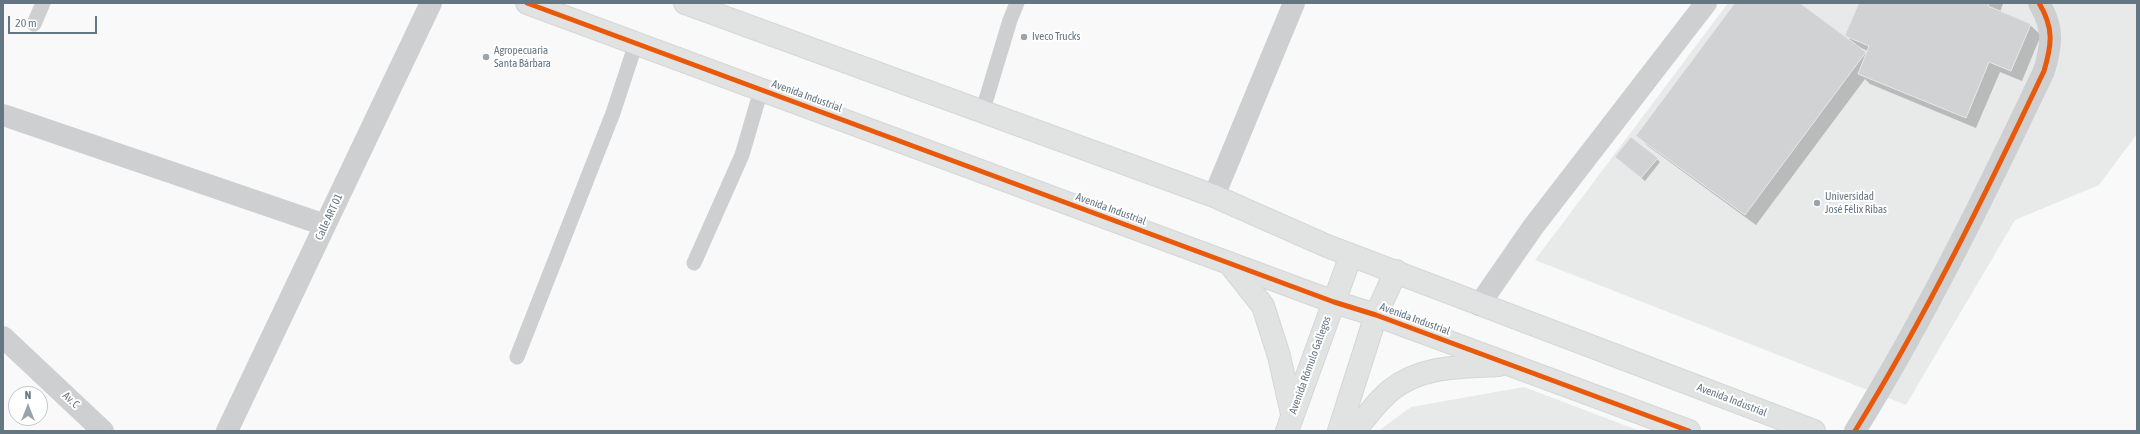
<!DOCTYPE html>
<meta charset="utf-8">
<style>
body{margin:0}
#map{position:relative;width:2140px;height:434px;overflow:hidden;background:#f9f9f9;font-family:"Asap Condensed",sans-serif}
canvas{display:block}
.frame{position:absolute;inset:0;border:4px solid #657683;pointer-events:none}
.north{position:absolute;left:8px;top:386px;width:40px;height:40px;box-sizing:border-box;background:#fff;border:1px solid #c1c8cd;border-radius:50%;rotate:0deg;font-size:11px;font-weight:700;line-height:16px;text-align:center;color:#657683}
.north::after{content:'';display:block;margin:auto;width:14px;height:18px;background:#99a4ac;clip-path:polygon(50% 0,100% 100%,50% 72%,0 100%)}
.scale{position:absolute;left:8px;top:16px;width:89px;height:18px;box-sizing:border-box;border:2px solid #657683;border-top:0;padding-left:5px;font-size:12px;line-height:14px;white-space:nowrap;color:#657683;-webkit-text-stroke:3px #fff;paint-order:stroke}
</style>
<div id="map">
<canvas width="2140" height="434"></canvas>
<div class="frame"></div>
<div class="north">N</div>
<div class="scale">20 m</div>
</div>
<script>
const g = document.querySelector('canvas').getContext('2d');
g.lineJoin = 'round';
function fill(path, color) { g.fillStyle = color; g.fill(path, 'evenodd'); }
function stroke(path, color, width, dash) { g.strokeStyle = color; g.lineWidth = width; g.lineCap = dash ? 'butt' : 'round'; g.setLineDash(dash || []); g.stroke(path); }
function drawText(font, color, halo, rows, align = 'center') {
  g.font = font + ' "Asap Condensed",sans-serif'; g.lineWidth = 4; g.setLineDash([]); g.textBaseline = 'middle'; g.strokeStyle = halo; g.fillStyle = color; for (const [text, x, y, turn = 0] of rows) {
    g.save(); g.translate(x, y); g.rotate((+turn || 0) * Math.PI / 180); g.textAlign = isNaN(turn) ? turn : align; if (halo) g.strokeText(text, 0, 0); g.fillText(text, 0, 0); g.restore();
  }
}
fill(new Path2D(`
 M1728,3h409v131l-38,51 -84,35 -109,185 -371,-145z
 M1524,387l116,44h-262l33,-24z`), '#e8e9e9');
fill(new Path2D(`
 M1736,3h62l54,39 -5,-6 13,-33h142l1,1 -3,8 30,13 11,10 -19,46 -22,-9 -24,56 -106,-44 -5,-5 -109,146 -108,-79 -10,-10zM1859,47l9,4 -1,3 -8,-6z
 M1657,159l3,3 -15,19 -25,-21z`), '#0003');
const building = new Path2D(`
 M1735,3h65l66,49 -121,163 -109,-79z
 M1859,3h130l-1,3 43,18 -20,47 -22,-9 -23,56 -108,-44 11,-28 -24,-10z
 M1631,137l27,21 -17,20 -26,-21z`);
fill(building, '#d0d2d3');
stroke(building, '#e8e8e8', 1);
const secondary = new Path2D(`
 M527,3l807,299 42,13 313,116
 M685,3l529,193 113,50 487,185
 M1229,263l34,43 16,50 13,58
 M1287,431l64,-176
 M1339,431l37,-116 20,-44
 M1354,431c12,-13 23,-30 37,-41 31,-25 71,-23 108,-25`);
stroke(secondary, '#d5d6d7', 24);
stroke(new Path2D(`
 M34,24l9,-21
 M982,113l28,-93 7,-17
 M694,263l48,-108 19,-65
 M517,357l96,-244 23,-70`), '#cecfd0', 15);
stroke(new Path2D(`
 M3,115l322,110
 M1214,196l80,-193
 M1479,305l54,-78 173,-224
 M3,337l100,94
 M227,431l204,-428
 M1855,431c71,-115 131,-238 189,-360 8,-27 10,-43 -5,-68`), '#cecfd0', 22);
stroke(secondary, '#e1e2e2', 22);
stroke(new Path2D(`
 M527,3l807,299 42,13 313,116
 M1855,431c71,-115 131,-238 189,-360 8,-27 10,-43 -5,-68`), '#e8590c', 5);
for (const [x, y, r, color] of [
 [1024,37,4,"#99a4ac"],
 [486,57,4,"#99a4ac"],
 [1817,203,4,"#99a4ac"]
]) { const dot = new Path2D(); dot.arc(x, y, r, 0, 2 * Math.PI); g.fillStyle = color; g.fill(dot); stroke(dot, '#fff', 1.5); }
drawText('11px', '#657683', '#fff', [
 ["Iveco Trucks",1032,37],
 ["Agropecuaria",494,51],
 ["Santa Bárbara",494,64],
 ["Universidad",1825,197],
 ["José Félix Ribas",1825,210]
], 'left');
drawText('11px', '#657683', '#fff', [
 ["Avenida Industrial",807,96,20],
 ["Avenida Industrial",1111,209,20],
 ["Calle ART 01",329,217,-65],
 ["Avenida Industrial",1415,319,20],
 ["Avenida Rómulo Gallegos",1310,365,-70],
 ["Av. C",71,400,43],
 ["Avenida Industrial",1732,400,21]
]);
</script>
